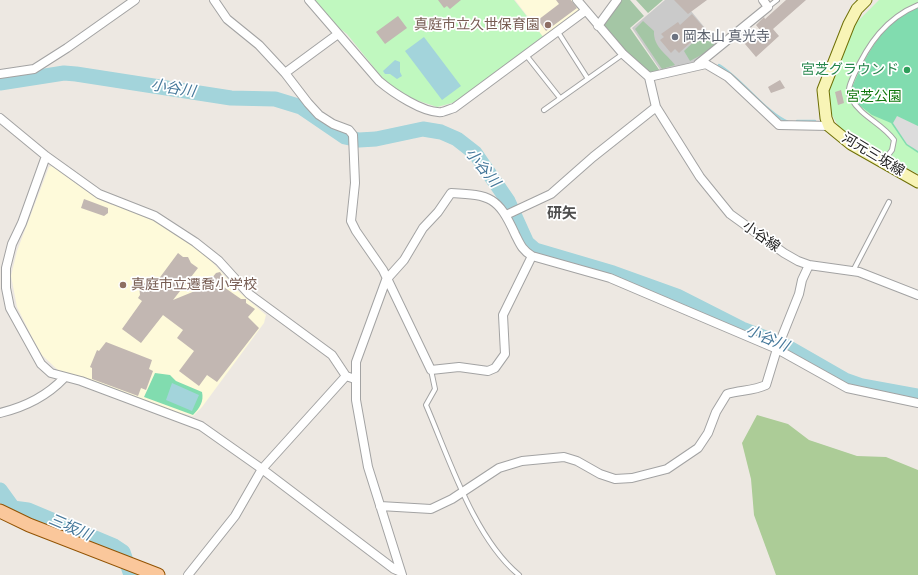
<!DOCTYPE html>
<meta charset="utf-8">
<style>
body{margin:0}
canvas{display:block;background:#ede8e2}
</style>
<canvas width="918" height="575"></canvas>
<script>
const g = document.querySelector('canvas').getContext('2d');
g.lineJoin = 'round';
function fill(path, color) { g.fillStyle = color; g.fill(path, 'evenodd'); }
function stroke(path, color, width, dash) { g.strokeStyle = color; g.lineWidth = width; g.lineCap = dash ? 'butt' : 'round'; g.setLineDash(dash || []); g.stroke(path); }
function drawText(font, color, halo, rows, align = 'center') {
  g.font = font + ' Signika,"Noto Sans JP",sans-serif'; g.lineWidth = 3.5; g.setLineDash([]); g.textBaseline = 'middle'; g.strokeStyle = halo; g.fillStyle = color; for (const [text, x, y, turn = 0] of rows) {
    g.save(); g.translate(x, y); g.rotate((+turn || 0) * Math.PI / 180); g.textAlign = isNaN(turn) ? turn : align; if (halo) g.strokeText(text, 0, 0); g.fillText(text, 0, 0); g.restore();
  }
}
fill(new Path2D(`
 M515,0h60l5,7 -1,5 -35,26z
 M52,166l44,32 16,7 1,-2 39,17h5l48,34 35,39 26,22 -2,8 -62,84 -9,9 -11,-3 -1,1 -116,-42h-5l-18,-17 -10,-18 -15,-30 -6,-31 6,-25 32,-84z`), '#fefada');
fill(new Path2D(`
 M665,0h17l37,45 -15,12 -11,5 -32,9 -29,-43z`), '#cacaca');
fill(new Path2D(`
 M757,415l31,9 21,16 48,16 29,1 32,13v105h-142l-22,-60 -3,-36 -9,-36z`), '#accc97');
fill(new Path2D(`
 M620,0h10l14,16 -14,12 30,43 -11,2 -27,-23 -19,-24z
 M636,0h27l-15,13z
 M643,21l11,10c-1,16 13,23 21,34l-13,4 -27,-40z
 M704,32l11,13 -12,9 -13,7 -6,-10z`), '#a4c6a5');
fill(new Path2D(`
 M314,0h200l30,38 -79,59 -13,6 -15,4 -27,-9 -22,-13 -41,-51 -13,-10z
 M879,0h39v174l-65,-35 -14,-12 -7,-12 -4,-23 27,-68z`), '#c0f8bf');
fill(new Path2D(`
 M918,8v145l-12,-8 -15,-22 -19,-8 -13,-10 -7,-12v-5c13,-31 31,-68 66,-80z
 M155,373l15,2 6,6 26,11c2,9 -2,16 -9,23l-49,-18z`), '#81dcaf');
fill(new Path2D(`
 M897,116l21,10v25l-11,-7 -14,-21z`), '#dcdcdc');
fill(new Path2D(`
 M424,37l37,49 -19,14 -37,-49z
 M395,60l5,2v10l2,4 -5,3 -7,-5h-5l-2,-3z
 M172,383l27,12 -7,16 -26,-11z`), '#a3d4db');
stroke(new Path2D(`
 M719,65c23,14 46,47 69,57
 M797,121h18`), '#a3d4db', 2.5);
stroke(new Path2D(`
 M0,83l64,-10 12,1 155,24 44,1 26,8 44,30 14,3 17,-1 47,-10 18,3 16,7 18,14 33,48 19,42 8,7 78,23 64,23 65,33 42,16 61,35 17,6 56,10
 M0,490l13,18 15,2 86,36 9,6 8,23`), '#a3d4db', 15);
fill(new Path2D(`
 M438,0h23l-11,9 -3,-3 -3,2z
 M556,0h15l6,8 -31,23 -8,-11 21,-16z
 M674,0h33l-19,14z
 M786,0h20l-33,29 6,7 -23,21 -11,-13 16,-13 -5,-6 8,-8 1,2z
 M692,14l13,15 -26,24 -4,-4 -4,4 -11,-13 4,-3 -3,-3 17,-12 2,3z
 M398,16l9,12 -22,16 -9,-12z
 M780,80l5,8 -14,5 -3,-6z
 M841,90l3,13 -6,2 -3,-13z
 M84,199l24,9v5l-4,3 -23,-8z
 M178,253l5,4h5l3,6 7,5 -25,32 22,-9h4l11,-14 2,1 4,-5 4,-1 3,5 -5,6 23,16h5v4l9,6 -7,8 11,11 -42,54 -10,-7 -8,11 -20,-15 15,-20 -17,-13 6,-8 -20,-15 -22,28 -19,-14 20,-28 -4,-3 2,-3 -1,-9 2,-2 8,-2 3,-5 6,3z
 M106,342l46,18 -3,9 4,2 -7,19 -5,-2 -3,8 -46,-17v-11l-2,-1 7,-17 2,1z`), '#c2b7b2');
const lane = new Path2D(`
 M768,7l9,-7
 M558,32l30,47
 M526,55l34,43
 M544,110l79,-56
 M883,162l9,-12 2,-10c-12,-17 -33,-23 -43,-42 -5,-7 0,-16 3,-23 14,-31 32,-57 64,-70
 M853,271l36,-69
 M431,370l4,19 -9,16c23,53 48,133 93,170`);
const street = new Path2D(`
 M214,0l13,19 32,26 26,28 23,30 11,12 14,9 16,6 4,5 2,48 -4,38 5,10 27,39 48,100 28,-3 29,4 7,-3 10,-14 -2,-39 29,-59
 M309,0l70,81c13,11 45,33 63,31 4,-1 8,-3 12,-4l131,-97
 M577,0l46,54 26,23 7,30 44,70 30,37 54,39 14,8 11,4 50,7 59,23
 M598,26l19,-26
 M698,64l70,-57 -5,-7
 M285,73l53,-39
 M0,74l34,-5 33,-21 68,-48
 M649,77l57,-13 22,13 51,48 50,1
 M0,118l46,38 53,38 56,22 40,26 24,19 30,33 83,61 14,21 9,3
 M46,156l-24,67 -10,21 -6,24v20l4,20 31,56 10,9 30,8 120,45 61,43 132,100 7,3
 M506,215l45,-21 42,-37 63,-50
 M0,413c25,-6 46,-16 64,-35
 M380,506l51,3 21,-10 47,-31 23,-7 42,-4 13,4 23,13 15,5 17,-1 35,-9 31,-21 10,-15 8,-21 11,-18c14,-4 26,-3 39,-9l11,-36 22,-55 3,-14 7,-15
 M188,575l47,-59 27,-47 84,-93
 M402,575l-34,-108 -12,-67v-38l30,-82 18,-20 19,-32 15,-16 13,-19c40,2 47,4 64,41 5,10 7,16 17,22l78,22 167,71 70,39 71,15`);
const secondary = new Path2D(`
 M866,0l-9,9 -8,15 -26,66 3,28 3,8 22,18 67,38`);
const primary = new Path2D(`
 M0,511l29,14 129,50`);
stroke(lane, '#a3a3a3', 6);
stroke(street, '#a3a3a3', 10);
stroke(secondary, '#6f7007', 13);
stroke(primary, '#925303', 15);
stroke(lane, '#fff', 4);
stroke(street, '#fff', 8);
stroke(secondary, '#f8f4b6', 11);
stroke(primary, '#fac79b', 13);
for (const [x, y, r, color] of [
 [548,25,4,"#8d6e63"],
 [675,37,4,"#6b7280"],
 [907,70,4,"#2e9e5b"],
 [123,285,4,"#8d6e63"]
]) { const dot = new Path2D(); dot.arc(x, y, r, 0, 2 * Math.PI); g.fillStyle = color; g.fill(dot); stroke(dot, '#fff', 1.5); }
drawText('14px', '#785e54', '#fff', [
 ["真庭市立久世保育園",540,25],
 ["真庭市立遷喬小学校",131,285,"left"]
], 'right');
drawText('14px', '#5b616d', '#fff', [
 ["岡本山 真光寺",683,37]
], 'left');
drawText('14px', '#27864d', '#fff', [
 ["宮芝グラウンド",899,70]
], 'right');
drawText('14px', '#10770d', '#fff', [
 ["宮芝公園",874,97]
]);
drawText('14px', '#1c1c1c', '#fff', [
 ["河元三坂線",873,155,31],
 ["小谷線",761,237,35]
]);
drawText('italic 15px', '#45789a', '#fff', [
 ["小谷川",173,89,9],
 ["小谷川",482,168,51],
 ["小谷川",767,339,23],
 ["三坂川",70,528,23]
]);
drawText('bold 15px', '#4f4f4f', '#fff', [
 ["研矢",562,214]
]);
</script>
